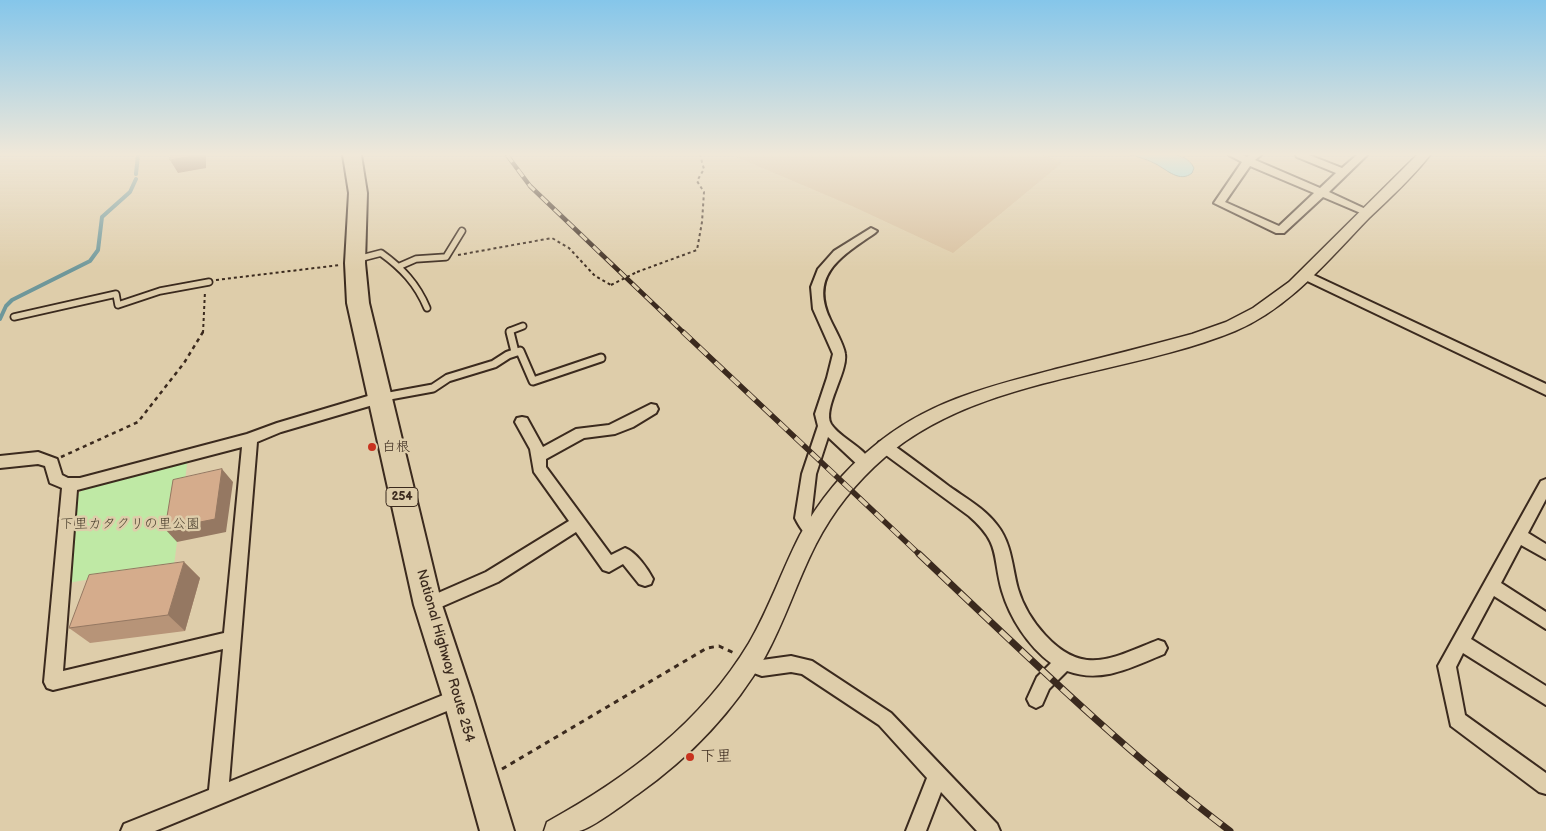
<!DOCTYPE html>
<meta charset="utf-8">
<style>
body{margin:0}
canvas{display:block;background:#decdaa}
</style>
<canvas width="1546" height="831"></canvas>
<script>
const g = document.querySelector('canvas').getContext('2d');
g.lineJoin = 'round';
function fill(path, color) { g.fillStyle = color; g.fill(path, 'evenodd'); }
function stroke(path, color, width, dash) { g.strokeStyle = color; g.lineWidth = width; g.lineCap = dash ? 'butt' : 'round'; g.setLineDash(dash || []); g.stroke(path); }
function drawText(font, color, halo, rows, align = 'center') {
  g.font = font + ' "Balsamiq Sans","Klee One",sans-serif'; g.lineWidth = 5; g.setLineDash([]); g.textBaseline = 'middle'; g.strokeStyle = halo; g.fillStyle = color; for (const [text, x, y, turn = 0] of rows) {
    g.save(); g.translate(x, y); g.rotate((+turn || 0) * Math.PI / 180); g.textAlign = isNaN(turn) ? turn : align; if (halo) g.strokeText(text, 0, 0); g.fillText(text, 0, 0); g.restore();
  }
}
fill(new Path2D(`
 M732,155h311l19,8 -109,90 -101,-47z`), '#d8c09e');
fill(new Path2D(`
 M188,457l-14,108 -106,18 8,-87 9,-9z`), '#bfe9a5');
const water = new Path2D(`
 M1130,155c20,0 54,-8 64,13l-2,5c-12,10 -25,-3 -36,-9 -8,-4 -16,-7 -26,-9z`);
fill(water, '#90e0ec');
stroke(water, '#6e979a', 1);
stroke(new Path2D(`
 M360,155l3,14
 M136,174l2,-19
 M0,319l6,-13 6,-6 78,-39 8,-11 4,-33 28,-25 6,-13`), '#6e979a', 4);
const serviceFar1 = new Path2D(`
 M358,259l23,-6c21,15 36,31 46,55
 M400,266l16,-7 30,-2 16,-26
 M14,317l102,-23 2,11 42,-14 49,-9
 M510,333v-2l13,-5`);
const service = new Path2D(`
 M510,332l5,20
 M384,397l49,-9 15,-10 46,-14 14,-9 12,-4 13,30 68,-23`);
const minor = new Path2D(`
 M1229,155h13l5,2 3,-2h11l-6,5 65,28 16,-15 -39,-16 -1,-2h13l33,13 15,-13h10l-38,37 43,20 -1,2h-8l-40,-17 -39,36h-8l-62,-30 28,-41zM1250,166l64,27 -35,33 -54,-24z
 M871,228l6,3 -2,2c-33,23 -66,41 -45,86 4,9 14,26 15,35 3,18 -23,55 -14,70 9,14 33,23 41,39l-2,4 -5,2 -5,-2 -32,-30 -12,37 -5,43 10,14 -3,5c-11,4 -18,-8 -23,-18l7,-44 16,-48 -3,-12 12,-36 6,-24 -20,-45 -2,-22 7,-18 16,-18z
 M1305,271l241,113v11l-245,-117 -2,-3z
 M378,393l5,1 2,4 -2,4 -102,30 -24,10 -28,340 229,-93 6,3 3,6 -3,6 -309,127h-34l3,-7 85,-34 14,-141 -170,41 -6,-2 -3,-6 18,-194 -12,-5 -5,-17 -7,-2 -38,4v-12l38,-4 19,7 5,16 6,3h12l167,-44 30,-11zM242,447l-18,186 -161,38 14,-181z
 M651,404l5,1 2,4 -2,4 -23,14 -18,7 -31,4 -38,21v8l65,88 14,-7c11,4 23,21 28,31l-2,5 -6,2 -6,-2 -16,-20 -14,8 -6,-2 -27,-38 -78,50 -64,28 -6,2 -6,-2 -2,-5 2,-5 64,-28 83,-51 -35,-49 -4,-23 -15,-27 2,-4 5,-1 5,1 16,29 33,-18 33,-4z
 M884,440l5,2c21,15 41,30 61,45 17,12 35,22 47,38 15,19 15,42 21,64 5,17 15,33 27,46 39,42 67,23 113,5l6,2 3,6 -3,6c-32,13 -62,30 -97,17l-18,18 -7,16 -6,3 -6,-3 -3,-6 10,-22 14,-14c-23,-17 -41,-45 -49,-72 -10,-36 -1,-47 -33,-75l-90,-66 -2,-4 2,-4z
 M1546,479v20l-18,34 18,11v15l-25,-14 -20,38 45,29v17l-52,-33 -23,43 75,47v19l-83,-52 -7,14 9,48 81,58v21l-7,-2 -88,-66 -13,-60 103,-185z
 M749,655l13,5 29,-4 21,5 79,52 106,111 3,7h-23l-36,-39 -15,39h-20l21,-53 -48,-53 -77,-51 -11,-2 -29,4 -19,-7 -3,-6 3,-6z`);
const tertiary = new Path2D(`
 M1417,155h13c-18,23 -40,43 -61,63 -40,41 -79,90 -134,113 -112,46 -255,45 -350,126 -29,25 -52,54 -69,87 -19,37 -31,77 -51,113 -31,54 -76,101 -127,137 -13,9 -45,34 -59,37 -11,0 -24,0 -35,0l3,-9c80,-44 154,-99 202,-179 20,-34 33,-73 51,-108 19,-34 43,-64 73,-88 56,-47 118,-61 187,-79 44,-11 88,-22 132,-34l34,-12 27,-14 36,-26z`);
const trunk = new Path2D(`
 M343,155h18l6,38 -2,70 4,40 73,302 31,93 41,133h-34l-37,-133 -29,-93 -67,-302 -2,-40 4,-70z`);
stroke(serviceFar1, '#3b2a1e', 9);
stroke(service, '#3b2a1e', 11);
stroke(minor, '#3b2a1e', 4);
stroke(tertiary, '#3b2a1e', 3);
stroke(trunk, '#3b2a1e', 4);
stroke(new Path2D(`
 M458,255l94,-17 17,10 26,28 16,9
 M637,272l60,-22 5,-28 2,-30 -7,-11 7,-12 -4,-14
 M216,280l124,-15
 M203,333l2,-42`), '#3b2a1e', 2, [3, 3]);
stroke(new Path2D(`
 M61,457l77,-35 46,-59 19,-31`), '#3b2a1e', 2.5, [4, 4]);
stroke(new Path2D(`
 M502,769l205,-121 12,-2 15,7`), '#3b2a1e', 3, [5, 5]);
stroke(serviceFar1, '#decdaa', 5.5);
stroke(service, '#decdaa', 7);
fill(minor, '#decdaa');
fill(tertiary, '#decdaa');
fill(trunk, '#decdaa');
const railFar2 = new Path2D(`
 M507,155l23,31 154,147`);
const railFar1 = new Path2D(`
 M683,332l237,223`);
const rail = new Path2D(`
 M919,554c101,95 200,193 311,277`);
stroke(railFar2, '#3b2a1e', 4.5);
stroke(railFar1, '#3b2a1e', 5.5);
stroke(rail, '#3b2a1e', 7);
stroke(railFar2, '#decdaa', 3, [9]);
stroke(railFar1, '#decdaa', 4, [11]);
stroke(rail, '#decdaa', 5, [14]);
stroke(new Path2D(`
 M611,285l26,-13`), '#3b2a1e', 2, [3, 3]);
fill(new Path2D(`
 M184,562l16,16 -15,53 -95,12 -21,-15z`), '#b79478');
fill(new Path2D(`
 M198,155h8v13l-28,5 -8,-13z
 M222,469l11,13 -7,50 -49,10 -12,-13z
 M184,562l16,16 -15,53 -17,-16z`), '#957862');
const building = new Path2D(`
 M171,155h27l-28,5z
 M222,469l-7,50 -50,10 8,-49z
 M184,562l-16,53 -99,13 20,-53z`);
fill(building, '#d5ac8c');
stroke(building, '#957862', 1);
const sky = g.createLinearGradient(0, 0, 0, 271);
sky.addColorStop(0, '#85c6ea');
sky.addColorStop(0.57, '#f0e8d9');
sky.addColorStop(1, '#f0e8d900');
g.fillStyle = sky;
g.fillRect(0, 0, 1546, 271);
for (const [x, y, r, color] of [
 [372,447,5,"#c8321e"],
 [690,757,5,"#c8321e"]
]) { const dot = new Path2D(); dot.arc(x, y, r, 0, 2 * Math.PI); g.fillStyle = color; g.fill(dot); stroke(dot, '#decdaa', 2); }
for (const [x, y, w] of [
 [402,497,32]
]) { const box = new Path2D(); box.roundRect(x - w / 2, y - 9.5, w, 19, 4); g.fillStyle = '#decdaa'; g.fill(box); stroke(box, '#3b2a1e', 1); }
drawText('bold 12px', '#3b2a1e', null, [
 ["254",402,497]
]);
drawText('14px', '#3b2a1e', '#decdaa', [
 ["白根",382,447]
], 'left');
drawText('14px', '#483d2c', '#decdaa', [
 ["下里カタクリの里公園",130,524]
]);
drawText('14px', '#3b2a1e', '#decdaa', [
 ["National Highway Route 254",445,656,74]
]);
drawText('16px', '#3b2a1e', '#decdaa', [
 ["下里",700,757]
], 'left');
</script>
